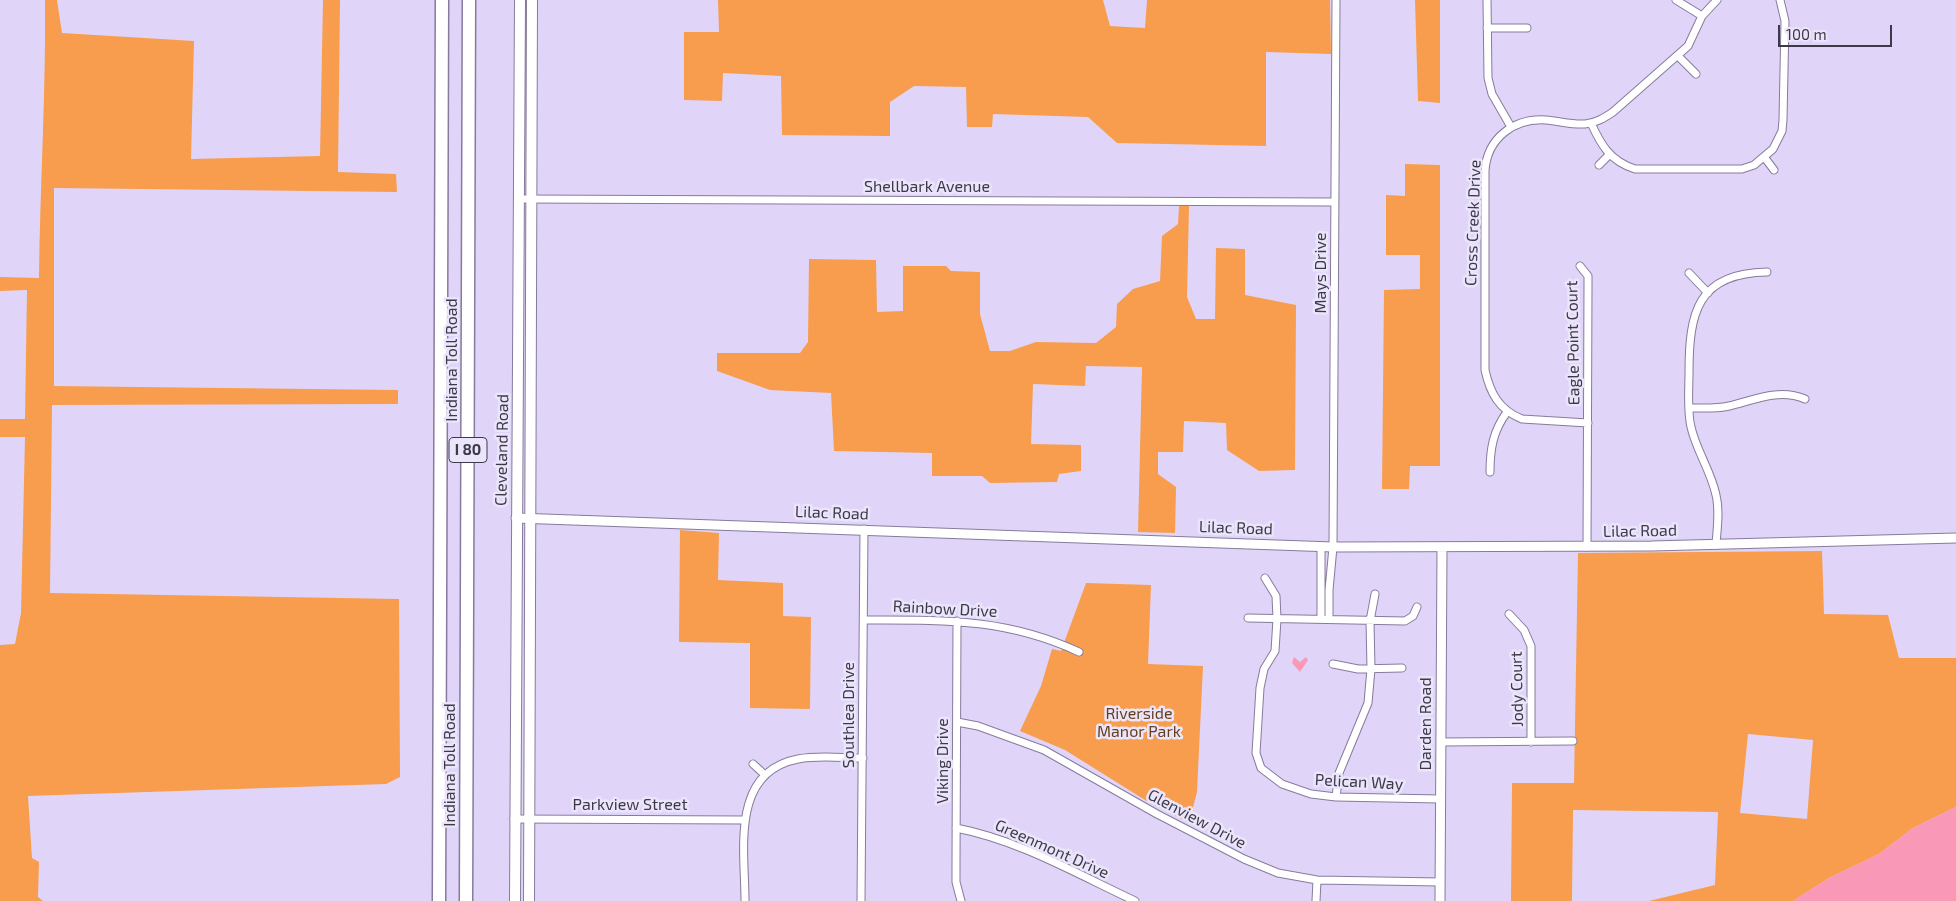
<!DOCTYPE html>
<style>
body{margin:0}
#map{position:relative;width:1956px;height:901px;overflow:hidden;background:#e0d5f9;font-family:"Exo 2",sans-serif}
canvas{display:block}
.scale{position:absolute;left:1778px;top:25px;width:114px;height:22px;box-sizing:border-box;border:2px solid #3e3948;border-top:0;padding-left:6px;font-size:15px;line-height:18px;white-space:nowrap;color:#3e3948;-webkit-text-stroke:4px #ebe5fb;paint-order:stroke}
</style>
<div id="map">
<canvas width="1956" height="901"></canvas>
<div class="scale">100 m</div>
</div>
<script>
const g = document.querySelector('canvas').getContext('2d');
g.lineJoin = 'round';
function fill(path, color) { g.fillStyle = color; g.fill(path, 'evenodd'); }
function stroke(path, color, width, dash) { g.strokeStyle = color; g.lineWidth = width; g.lineCap = dash ? 'butt' : 'round'; g.setLineDash(dash || []); g.stroke(path); }
function drawText(font, color, halo, rows, align = 'center') {
  g.font = font + ' "Exo 2",sans-serif'; g.lineWidth = 5; g.setLineDash([]); g.textBaseline = 'middle'; g.strokeStyle = halo; g.fillStyle = color; for (const [text, x, y, turn = 0] of rows) {
    g.save(); g.translate(x, y); g.rotate((+turn || 0) * Math.PI / 180); g.textAlign = isNaN(turn) ? turn : align; if (halo) g.strokeText(text, 0, 0); g.fillText(text, 0, 0); g.restore();
  }
}
fill(new Path2D(`
 M45,0h12l5,33 132,8 -3,118 129,-3 3,-156h17l-2,172 58,2 1,18 -343,-4v198l344,4v14l-346,1 -2,188 349,6 1,178 -14,7 -358,12 4,62 7,4 -1,35 5,4h-43v-256l15,-1 6,-31 4,-176h-25v-18h25l2,-129 -27,1v-14l39,1c1,-93 7,-185 6,-278z
 M718,0h385l7,26 35,2 2,-28h183l1,54 -65,-2v94l-149,-3 -29,-26 -95,-3 -1,13h-25l-1,-40 -52,-1 -24,16v34l-108,-1 -1,-59 -58,-3 -1,28 -38,-1v-68h35z
 M1415,0h25v103l-22,-2z
 M1405,164l35,1v301h-30l-1,23h-27l2,-199 36,-1v-34h-34v-60l19,1z
 M1179,206h10l-2,91 9,22h19l1,-71 29,1v46l51,10 -1,165 -36,1 -32,-21 -1,-27 -42,-2 -1,31h-25v22l18,13 -1,46 -37,-1 4,-165 -56,-1 -1,20 -52,-2 -2,60 50,1v26l-22,3 -2,8 -67,1 -8,-7h-50v-23l-98,-2 -3,-58 -61,-3 -53,-19v-18h83l8,-11 1,-83 67,1 1,52 26,-1v-45h43l5,5 29,1v42l10,37h20l26,-9 60,1 20,-16 1,-23 16,-15 27,-8 2,-45 16,-12z
 M680,530l39,3 -1,47 65,3v33l28,1 -1,92 -60,-1v-65l-71,-1z
 M1822,551l2,63 64,1 11,43h57v149l-43,21 -34,26 -50,24 -36,23h-144l66,-16 3,-73 -145,-2 -1,91h-61l1,-118h62l4,-230zM1748,734l65,6 -6,79 -67,-6z
 M1086,583l65,2 -3,79 55,2 -6,126 -8,31 -44,-23 -80,-50 -45,-19 21,-45 11,-37 9,2z`), '#f79d4d');
fill(new Path2D(`
 M1294,657l6,5 6,-5 2,3 -8,12 -8,-9z
 M1956,807v94h-163l36,-23 50,-24 34,-26z`), '#f998b7');
const minor = new Path2D(`
 M1487,0l1,78 4,16 19,33
 M1676,0l26,16
 M1487,28h40
 M1678,56l18,18
 M1591,123c10,22 19,38 44,46h107l12,-4 19,-16 9,-18 1,-11 2,-99 -5,-21
 M1765,158l9,12
 M1599,165l10,-10
 M519,199l816,3
 M1580,266l8,10v7l-1,264
 M1689,273l19,20
 M1689,408c13,0 27,1 40,-2 25,-6 50,-18 76,-7
 M1588,423l-66,-4c-23,-9 -32,-26 -37,-49v-199c2,-33 29,-53 61,-51 13,1 26,5 39,4 11,-1 19,-6 28,-12l75,-66 14,-30 15,-16
 M1490,472c0,-23 3,-41 17,-60
 M1716,545c1,-17 4,-34 0,-50 -5,-24 -20,-45 -25,-68 -4,-17 -2,-37 -2,-54 0,-60 8,-100 78,-101
 M1265,578l11,18 1,23 -2,32 -11,18 -4,19 -4,65 5,15 21,16 29,10 25,3 104,2
 M1509,614l15,16 7,16v96
 M1248,618l157,3 8,-5 4,-9
 M1321,619v-73
 M1329,619v-29l4,-43 3,-547
 M864,620c79,0 142,-2 215,32
 M957,621l-1,243v18l5,19
 M1333,664l25,5 44,-1
 M957,722l21,4 66,24 113,64 87,45 34,14 39,7 123,2
 M1441,742l132,-1
 M753,764l12,11
 M1336,797l3,-24 29,-70 3,-34 -1,-48 5,-27
 M514,819l231,1
 M956,828c63,12 121,46 179,73
 M745,901c0,-51 -15,-129 53,-142 21,-4 43,-1 65,-1
 M861,901l3,-372
 M1316,901l1,-21`);
const tertiary = new Path2D(`
 M516,518l817,29 319,-1 304,-8
 M1440,901l2,-353`);
const secondary = new Path2D(`
 M515,901l5,-901
 M529,901l3,-901`);
const motorway = new Path2D(`
 M439,901l3,-901
 M466,901l3,-901`);
stroke(minor, '#867b9c', 9);
stroke(tertiary, '#867b9c', 11);
stroke(secondary, '#867b9c', 12);
stroke(motorway, '#867b9c', 15);
stroke(minor, '#fff', 7);
stroke(tertiary, '#fff', 9);
stroke(secondary, '#fff', 10);
stroke(motorway, '#fff', 12);
for (const [x, y, w] of [
 [468,450,38]
]) { const box = new Path2D(); box.roundRect(x - w / 2, y - 12.5, w, 25, 4); g.fillStyle = '#ebe5fb'; g.fill(box); stroke(box, '#3e3948', 1); }
drawText('bold 15px', '#3e3948', null, [
 ["I 80",468,450]
]);
drawText('16px', '#3e3948', '#ebe5fb', [
 ["Shellbark Avenue",927,187],
 ["Cross Creek Drive",1473,223,-88],
 ["Mays Drive",1321,273,-90],
 ["Eagle Point Court",1573,343,-91],
 ["Indiana Toll Road",452,360,-90],
 ["Cleveland Road",502,450,-89],
 ["Lilac Road",832,513,2],
 ["Lilac Road",1236,528,2],
 ["Lilac Road",1640,531,-1],
 ["Rainbow Drive",945,609,3],
 ["Jody Court",1517,689,-91],
 ["Southlea Drive",849,715,-90],
 ["Darden Road",1426,724,-90],
 ["Viking Drive",943,761,-90],
 ["Indiana Toll Road",450,765,-90],
 ["Pelican Way",1359,782,3],
 ["Parkview Street",630,805],
 ["Glenview Drive",1197,819,28],
 ["Greenmont Drive",1052,849,24]
]);
drawText('16px', '#663f1d', '#ebe5fb', [
 ["Riverside",1139,714],
 ["Manor Park",1139,732]
]);
</script>
